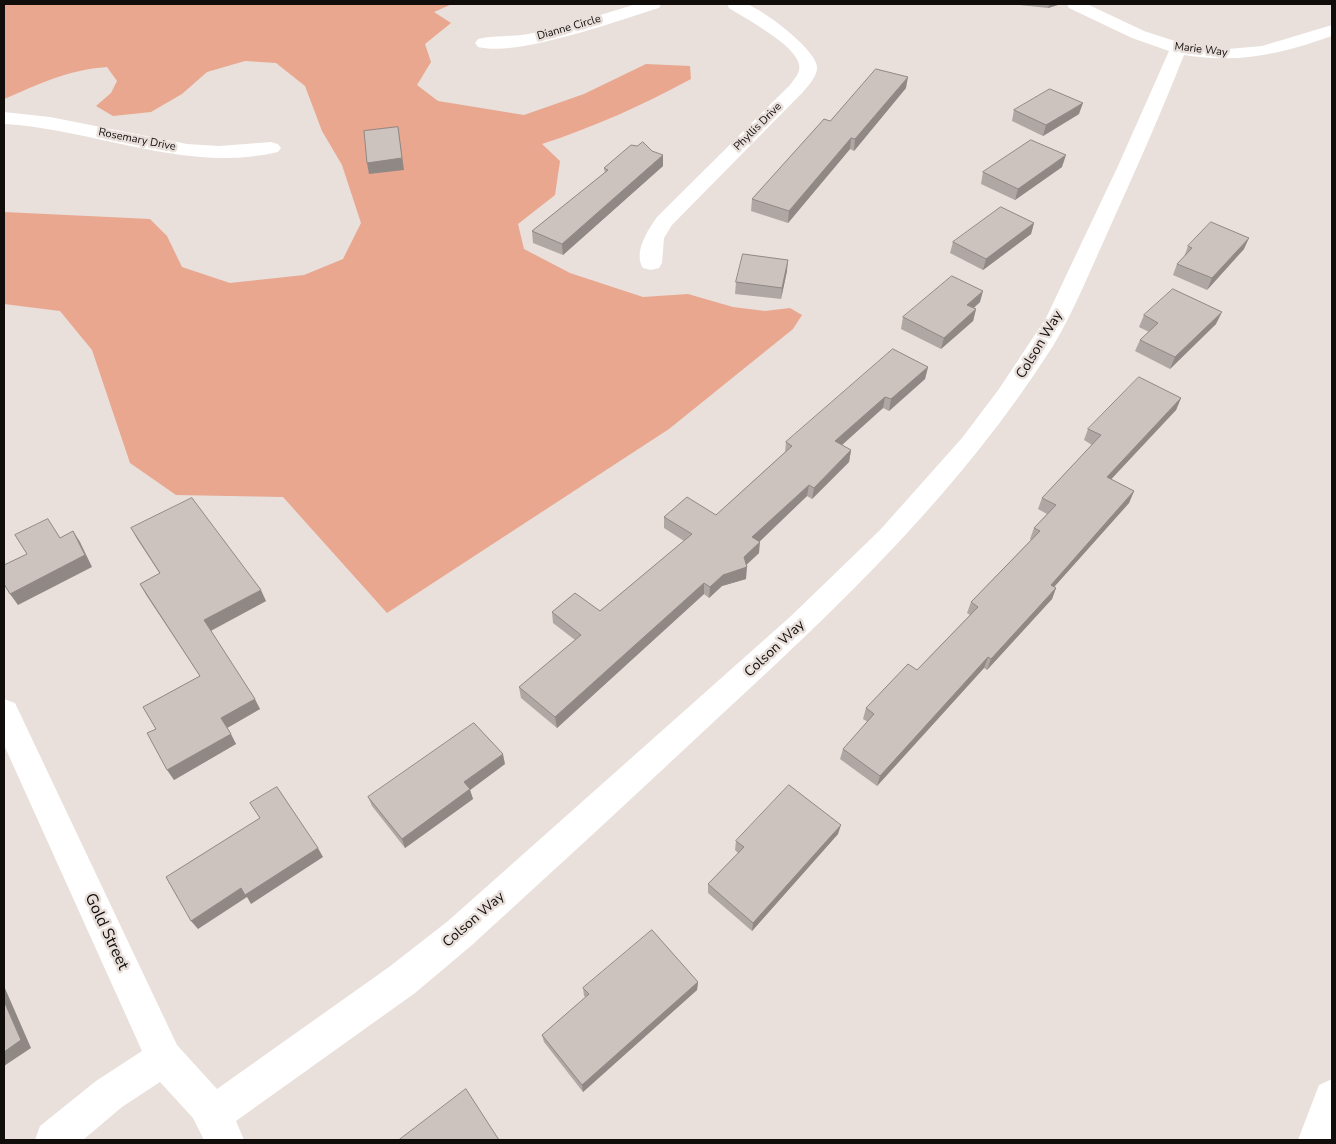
<!DOCTYPE html>
<style>
body{margin:0}
#map{position:relative;width:1336px;height:1144px;overflow:hidden;background:#e9dfdb;font-family:"Nunito Sans",sans-serif}
canvas{display:block}
.frame{position:absolute;inset:0;border:5px solid #100d0b;pointer-events:none}
</style>
<div id="map">
<canvas width="1336" height="1144"></canvas>
<div class="frame"></div>
</div>
<script>
const g = document.querySelector('canvas').getContext('2d');
g.lineJoin = 'round';
function fill(path, color) { g.fillStyle = color; g.fill(path, 'evenodd'); }
function stroke(path, color, width, dash) { g.strokeStyle = color; g.lineWidth = width; g.lineCap = dash ? 'butt' : 'round'; g.setLineDash(dash || []); g.stroke(path); }
function drawText(font, color, halo, rows, align = 'center') {
  g.font = font + ' "Nunito Sans",sans-serif'; g.lineWidth = 5; g.setLineDash([]); g.textBaseline = 'middle'; g.strokeStyle = halo; g.fillStyle = color; for (const [text, x, y, turn = 0] of rows) {
    g.save(); g.translate(x, y); g.rotate((+turn || 0) * Math.PI / 180); g.textAlign = isNaN(turn) ? turn : align; if (halo) g.strokeText(text, 0, 0); g.fillText(text, 0, 0); g.restore();
  }
}
fill(new Path2D(`
 M4,4h448l-18,8 17,11 -26,21 6,18 -14,23 21,16 86,14 60,-21 62,-30 44,2 1,13c-48,26 -97,48 -149,65l18,17 -5,34 -37,29 6,25 46,24 73,24 45,-3 45,13 32,4 25,-3 12,7 -9,14 -124,100 -282,184 -104,-116 -107,-2 -46,-32 -38,-113 -32,-39 -56,-7v-92l146,7 17,17 15,31 48,16 74,-8 39,-16 18,-36 -19,-58 -20,-34 -17,-45 -29,-23 -31,-2 -38,11 -25,22 -31,18 -38,4 -17,-10 15,-13 6,-12 -10,-14c-41,3 -67,17 -103,32z`), '#e9a78f');
fill(new Path2D(`
 M636,4h25l-2,4c-43,13 -140,49 -181,39l-3,-4 3,-4c16,-4 33,-2 50,-5 37,-7 72,-19 108,-30z
 M727,4c6,0 14,-2 19,0 17,5 69,45 71,62 1,10 -9,20 -15,27l-130,132 -8,13 -2,25 -3,5 -8,2 -8,-2c-10,-16 5,-38 14,-51l133,-132c4,-6 11,-12 9,-21 -5,-20 -53,-45 -70,-56z
 M1067,4h20l57,27 40,13 20,4 24,1 34,-3 70,-21v11c-52,18 -92,28 -148,19 -24,61 -51,121 -78,181 -17,37 -32,75 -53,110 -90,142 -210,257 -333,370 -82,77 -165,153 -248,229l-57,48 -179,128 8,19h-40l-11,-22 -33,-36 -38,25 -39,33h-48l5,-14 56,-45 46,-30 -138,-306v-46l11,4 162,342 40,44 172,-122 59,-46 343,-305 89,-86 82,-92 37,-49 47,-71 72,-152 51,-115 -37,-13 -63,-30z
 M4,112l46,5 137,27 32,2 52,-4 7,2 3,4 -3,4c-90,22 -184,-23 -274,-28z`), '#fff');
fill(new Path2D(`
 M1332,1079v61h-34l21,-55z`), '#fff');
fill(new Path2D(`
 M1010,4h51l-13,4z
 M906,88l-52,63 -4,-2 -62,74 -37,-12 1,-12 78,-78z
 M1014,110l65,4 -36,22 -31,-15z
 M663,166l-100,89 -30,-12 -1,-12 73,-58 -1,-5z
 M1062,167l-47,33 -34,-16 2,-12z
 M1034,223l-3,11 -48,36 -33,-17 3,-11z
 M1188,246l56,3 -37,41 -34,-15 4,-11 7,-7z
 M787,271l-6,28 -46,-5 1,-12z
 M980,302l-6,6 2,1 -3,12 -32,28 -40,-20 2,-12z
 M1144,315l72,9 -46,45 -35,-18 5,-11 9,-8 -10,-5z
 M928,367l-3,12 -36,32 -6,-3 -41,37 9,5 -2,12 -37,37 -5,-3 -48,45v12l-13,12v14l-24,7 -13,12 -5,-4 -147,134 -36,-30 -2,-11 56,-47 -22,-17 -1,-11 48,-1 84,-70 -20,-13v-11l52,-2 69,-63 1,-10z
 M1181,398l-5,12 -65,69 23,12 -5,12 -75,84 2,1 -4,11 -65,71 -3,-2 -107,118 -37,-27 3,-10 25,-27 -5,-3 3,-11 51,-38 53,-55 -3,-2 4,-11 60,-62 -1,-1 4,-11 13,-14 -9,-5 4,-11 50,-53 -8,-5 4,-11z
 M131,528l135,73 -55,30 49,78 -33,19 9,16 -62,36 -18,-51 44,-53 -54,-81 -6,-11 20,-10 -23,-35z
 M505,764l-35,26 3,9 -68,49 -33,-42 -4,-9z
 M838,834l-86,97 -44,-38v-9l30,-31 -3,-3 1,-9z
 M698,982l-1,8 -114,102 -39,-50 -2,-7 44,-38 -2,-1 -1,-8z`), '#afa7a3');
fill(new Path2D(`
 M1050,4h11l-13,4z
 M908,77l-2,11 -52,63 1,-12z
 M1083,103l-4,11 -36,22 3,-11z
 M398,127l6,43 -35,4 -2,-11z
 M851,138l-1,11 -62,74 1,-12z
 M663,155v11l-100,89 -1,-11z
 M1066,155l-4,12 -47,33 3,-11z
 M1034,223l-3,11 -48,36 3,-11z
 M1249,238l-5,11 -37,41 5,-12z
 M788,260l-1,11 -6,28 1,-11z
 M983,291l-3,11 -16,14 3,-11z
 M976,309l-3,12 -32,28 3,-11z
 M1222,312l-6,12 -46,45 5,-12z
 M928,367l-3,12 -36,32 2,-12z
 M885,397l-2,11 -50,45 2,-12z
 M1181,398l-5,12 -73,78 4,-11z
 M851,450l-2,12 -37,37 2,-11z
 M809,485l-2,11 -55,53v-12z
 M1134,491l-5,12 -83,93 5,-11z
 M73,531l7,11 12,25 -74,38 -8,-11z
 M760,542l-1,11 -16,15 1,-11z
 M747,567l-1,12 -24,7 -13,12 1,-11 13,-12z
 M704,583v11l-147,134 -2,-11z
 M1056,588l-4,11 -65,71 4,-11z
 M261,590l5,11 -56,30 -6,-11z
 M988,657l-4,11 -107,118 3,-10z
 M255,699l5,10 -33,19 -6,-10z
 M231,734l5,10 -62,36 -7,-10z
 M503,754l2,10 -35,26 3,9 -68,49 -3,-9 62,-57z
 M841,825l-3,9 -86,97 1,-8z
 M318,848l5,9 -72,47 -4,-7 -49,32 -7,-8 50,-33z
 M698,982l-1,8 -114,102 -1,-7z
 M4,986l27,62 -27,18z`), '#8f8885');
const building = new Path2D(`
 M876,69l32,8 -53,62 -4,-1 -62,73 -37,-12 72,-80 6,2z
 M1050,89l33,14 -37,22 -32,-15z
 M398,127l4,31 -35,5 -3,-32z
 M1031,140l35,15 -48,34 -35,-17z
 M643,142l9,9 11,4 -101,89 -30,-13 76,-61 -4,-2 27,-23 6,1z
 M1001,207l33,16 -48,36 -33,-17z
 M1211,222l38,16 -37,40 -35,-14 15,-16 -4,-2z
 M743,254l45,6 -6,28 -46,-6z
 M952,276l31,15 -16,14 9,4 -32,29 -41,-21z
 M1173,289l49,23 -47,45 -35,-17 18,-17 -14,-8z
 M893,349l35,18 -37,32 -6,-2 -50,44 16,9 -37,38 -5,-3 -57,52 8,5 -16,15 3,10 -24,8 -13,12 -6,-4 -149,134 -36,-30 62,-52 -29,-23 23,-19 25,18 92,-77 -28,-17 23,-20 29,18 76,-69 -6,-4z
 M1139,377l42,21 -74,79 27,14 -83,94 5,3 -65,71 -3,-2 -108,119 -37,-27 31,-35 -8,-6 42,-44 9,6 61,-63 -7,-5 69,-71 -6,-3 22,-23 -14,-7 59,-63 -13,-6z
 M192,498l69,92 -57,30 51,79 -34,19 10,16 -64,36 -20,-37 9,-4 -13,-22 57,-31 -60,-92 20,-11 -29,-45z
 M48,519l12,19 13,-7 12,24 -75,39 -6,-10v-19l23,-11 -12,-19z
 M474,723l29,31 -39,28 6,7 -68,50 -34,-42z
 M789,785l52,40 -88,98 -45,-39 36,-37 -8,-6z
 M277,787l41,61 -73,47 -4,-7 -50,33 -25,-44 94,-59 -10,-15z
 M652,930l46,52 -116,103 -40,-50 47,-41 -6,-6z
 M4,1001l17,39 -17,12z
 M466,1089l33,51h-100z`);
fill(building, '#ccc2be');
stroke(building, '#8f8885', 1);
drawText('11px', '#100d0b', '#e9dfdb', [
 ["Dianne Circle",569,28,-16],
 ["Marie Way",1201,50,7],
 ["Phyllis Drive",758,127,-45],
 ["Rosemary Drive",137,140,11]
]);
drawText('14px', '#100d0b', '#e9dfdb', [
 ["Colson Way",1040,345,-59],
 ["Colson Way",775,649,-43],
 ["Colson Way",474,920,-41]
]);
drawText('16px', '#100d0b', '#e9dfdb', [
 ["Gold Street",106,932,65]
]);
</script>
